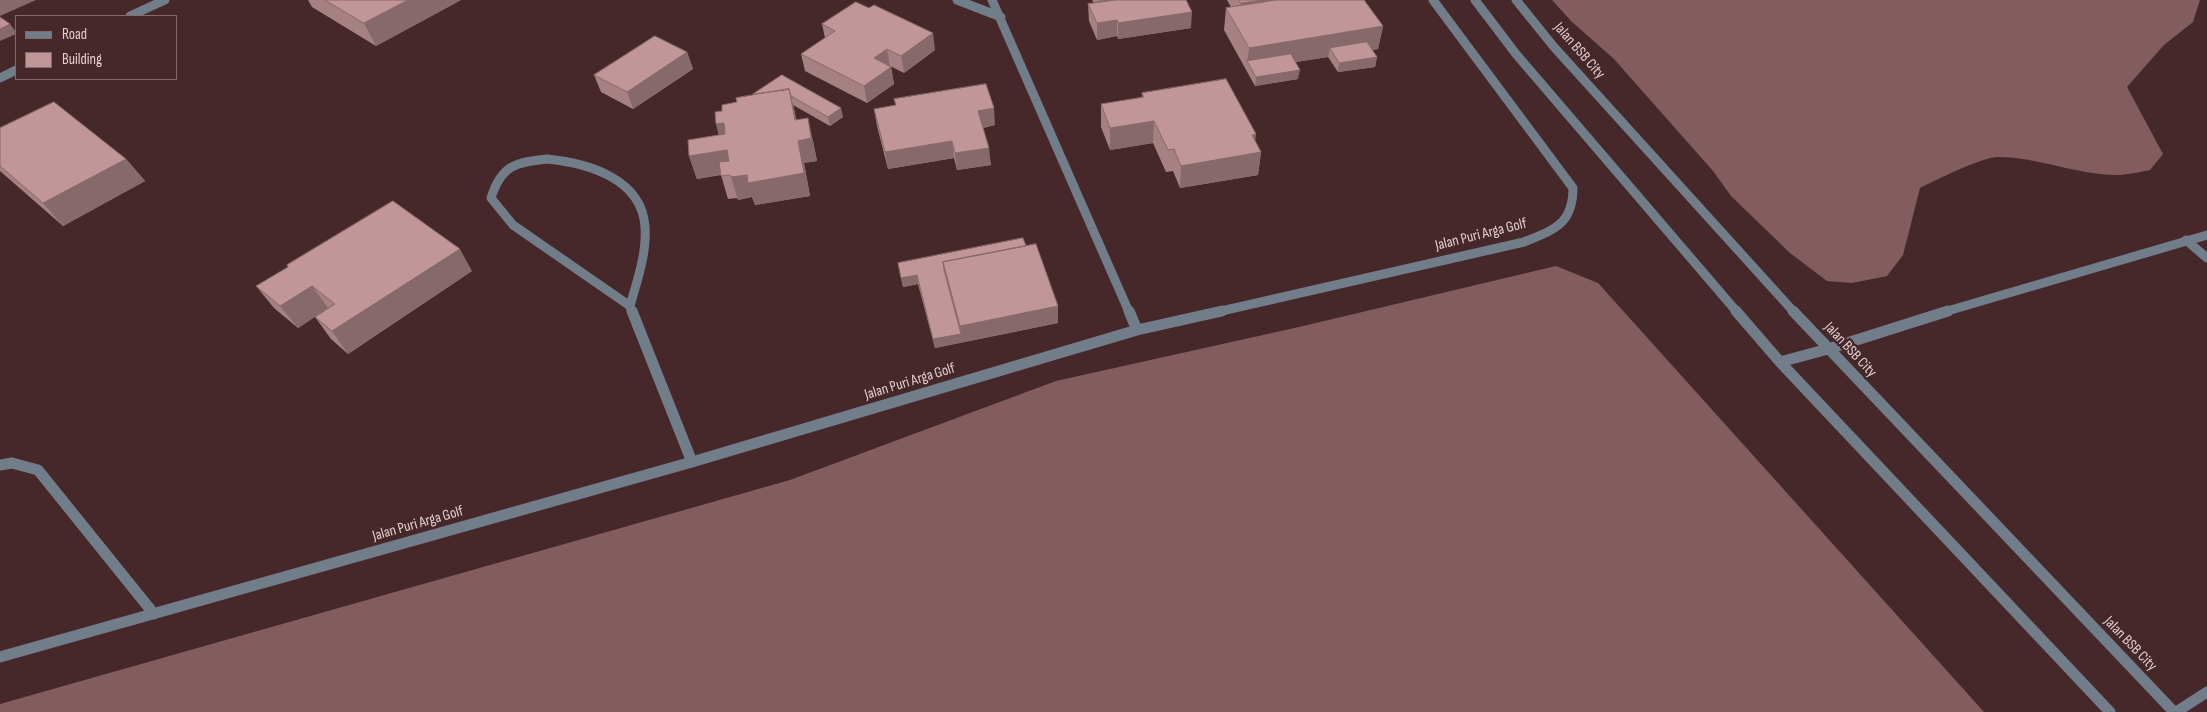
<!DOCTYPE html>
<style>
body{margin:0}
#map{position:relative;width:2207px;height:712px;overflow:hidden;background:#46282b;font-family:"Sofia Sans Condensed",sans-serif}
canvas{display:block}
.legend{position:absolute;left:15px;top:15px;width:162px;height:65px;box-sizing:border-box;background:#46282b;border:1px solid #846a6d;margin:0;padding:6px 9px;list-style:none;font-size:15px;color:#e1cecf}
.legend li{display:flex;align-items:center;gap:10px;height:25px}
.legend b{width:25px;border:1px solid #846a6d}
</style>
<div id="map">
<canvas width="2207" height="712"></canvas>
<ul class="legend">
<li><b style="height:6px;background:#717e8a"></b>Road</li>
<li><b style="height:14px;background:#c19699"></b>Building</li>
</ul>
</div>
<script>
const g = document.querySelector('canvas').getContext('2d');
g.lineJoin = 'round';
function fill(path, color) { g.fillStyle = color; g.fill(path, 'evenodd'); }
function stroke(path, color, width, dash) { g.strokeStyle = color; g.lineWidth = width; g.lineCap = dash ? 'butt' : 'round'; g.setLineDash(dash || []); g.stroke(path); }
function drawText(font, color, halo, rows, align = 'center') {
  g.font = font + ' "Sofia Sans Condensed",sans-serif'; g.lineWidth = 5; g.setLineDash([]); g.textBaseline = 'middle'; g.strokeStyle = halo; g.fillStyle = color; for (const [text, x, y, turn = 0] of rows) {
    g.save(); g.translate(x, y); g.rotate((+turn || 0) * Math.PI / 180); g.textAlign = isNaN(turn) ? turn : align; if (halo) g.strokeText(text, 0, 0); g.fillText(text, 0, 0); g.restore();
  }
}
fill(new Path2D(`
 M1552,0h648l-7,22 -29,23 -37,42 36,67 -13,16c-10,2 -20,4 -30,5 -41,1 -81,-18 -122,-18 -16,0 -62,23 -78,31l-17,67 -16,21 -35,7 -25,-2 -37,-28 -59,-57 -18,-25 -99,-112 -43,-38z
 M1556,266l42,17 386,429h-1984v-8l790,-224 266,-99 243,-54z`), '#835c5f');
stroke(new Path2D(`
 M957,0l44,17
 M992,0l137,312
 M1475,0l41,54 221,258
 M1516,0l38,47 240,265
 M130,16l35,-16
 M0,78l16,-8
 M547,159c40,4 95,19 98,68 2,26 -8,54 -15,79l-117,-81 -22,-27c10,-32 24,-36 56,-39z
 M2186,240l21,18
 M630,306l2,6
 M1217,312l307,-70c30,-12 49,-18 49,-54l-140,-188
 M1944,312l263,-77`), '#717e8a', 9);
stroke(new Path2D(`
 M632,311l60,151
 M1129,311l8,19
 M1736,311l44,51 330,350
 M1793,311l381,401
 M1780,362l48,-13 120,-38
 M0,465l12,-2 26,7 116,144
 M0,657l692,-195 445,-132 85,-19
 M2176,712l31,-20`), '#717e8a', 11);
fill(new Path2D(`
 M308,0h153l-85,46 -64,-39z
 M1092,0h94l5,28 -73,11 -1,-3 -20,4 -8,-19 -1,-17 6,-1z
 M1227,0h137l19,26 -5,23 -6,1 5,7 -2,10 -37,5 -10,-15 -33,5 3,17 -43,7 -31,-56 2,-22 5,-1z
 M822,24l113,26 -31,23 -14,-7h-1l2,1 3,17 -27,19 -62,-32 -4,-17 24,-16z
 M687,52l6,17 -60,40 -32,-17 -7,-17z
 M782,75l61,42 -13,9 -37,-21 3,15 17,21 4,20 -13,2 6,33 -55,9 -3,-8 -14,3 -1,-2 -9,1 -7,-24 -24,4 -8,-23 30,-21 -3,-11 6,-13 15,-9 17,-7z
 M1142,93l113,49 6,10 -3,23 -78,13 -7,-17 -7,1 -13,-29 -43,7 -9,-23v-23l41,-6z
 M874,109l121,16 -12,3 8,37 -34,5 -3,-12 -66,11 -11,-43z
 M0,128l126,31 19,22 -82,45 -63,-55z
 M1026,246l32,60v17l-123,25 -17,-64 -15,3 -5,-24z
 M472,271l-124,83 -17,-15 -16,-22 13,-9 -30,20 -24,-20 -18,-22z`), '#a68184');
fill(new Path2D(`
 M0,0h36l-36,16z
 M408,0h53l-85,46 -12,-23z
 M1106,0h21l-30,10v-9z
 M1263,0h74l-98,20 2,-17z
 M1192,12l-1,16 -73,11v-16z
 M1117,20v16l-20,4v-17z
 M10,24l6,8v2l-16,7v-12z
 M1383,26l-5,23 -43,7 -5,-8 -2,9 -76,12 -5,-8 -1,9 3,-22z
 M933,33l2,17 -31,23 -3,-17z
 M887,49l3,17 -13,9 -3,-17z
 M687,52l6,17 -60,40 -6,-17z
 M1377,57l-2,10 -37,5 1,-9z
 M891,67l3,17 -27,19 -3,-17z
 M1300,70l-2,9 -43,7 1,-9z
 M789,89l6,23 5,28 8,-22 5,23 4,20 -13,2 6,33 -55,9 -3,-8 -14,3 -7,-23z
 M841,108l2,9 -13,9 -2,-9z
 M994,108l1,17 -16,3 -1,-17z
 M1154,121l-1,22 -43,7v-22z
 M724,123l6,23 -7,1 -7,-23z
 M1256,134l-2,19 7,-1 -3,23 -78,13 1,-22 71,-31z
 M952,141l2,17 -66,11 -3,-17z
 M989,148l2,17 -34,5 -2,-17z
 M727,150l7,22 -37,7 -8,-23z
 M126,159l19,22 -82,45 -20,-23z
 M460,249l12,22 -124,83 -16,-23z
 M917,275l1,9 -15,3 -2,-9z
 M312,286l16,22 -30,20 -18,-22z
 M1058,306v17l-123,25 -2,-9 28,-5 -1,-8z`), '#87696b');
const building = new Path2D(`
 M325,0h83l-44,23z
 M1116,0h70l6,12 -74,11 -1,-3 -20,3 -9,-19z
 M1239,0h24l-22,3z
 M1277,0h87l19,26 -134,22 -23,-40z
 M856,2l13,6 5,-3 59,28 -32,23 -14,-7 -13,9 17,9 -27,19 -63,-32 34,-23 -13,-7z
 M0,17l10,7 -10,5z
 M655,36l32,16 -60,40 -33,-17z
 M1367,42l10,15 -38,6 -9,-15z
 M1291,54l9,16 -44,7 -9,-16z
 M782,75l59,33 -13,9 -37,-21 -2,-7 -8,2 -1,-1 -2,1 -25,3z
 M1226,79l30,55 -4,1 9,17 -80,14 -7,-17 -6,1 -14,-29 -44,7 -9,-24 43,-7 -2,-4z
 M986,84l8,24 -16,3 11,37 -34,5 -3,-12 -67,11 -11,-43 22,-4 -2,-6z
 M789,89l6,31 13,-2 3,20 -13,3 6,32 -56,10 -1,-8 -16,2 -1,-2 -9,1 -2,-14 10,-1 -2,-11 -38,6 -1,-16 37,-6 -1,-11 -8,1 -1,-12 7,-1v-6l15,-3 -1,-4z
 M54,102l72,57 -83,44 -43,-37v-38z
 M393,201l67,48 -128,82 -17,-14 20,-13 -23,-18 -32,20 -24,-20 32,-19 -1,-2z
 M1023,238l3,8 -83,16 1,8 17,64 -28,5 -16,-64 -16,3 -3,-15z
 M1036,244l22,62 -98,20 -17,-64z`);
fill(building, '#c19699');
stroke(building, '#87696b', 1);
drawText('15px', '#e1cecf', '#46282b', [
 ["Jalan BSB City",1579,51,49],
 ["Jalan Puri Arga Golf",1481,235,-14],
 ["Jalan BSB City",1850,350,47],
 ["Jalan Puri Arga Golf",910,382,-17],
 ["Jalan Puri Arga Golf",418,524,-16],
 ["Jalan BSB City",2130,644,46]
]);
</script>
